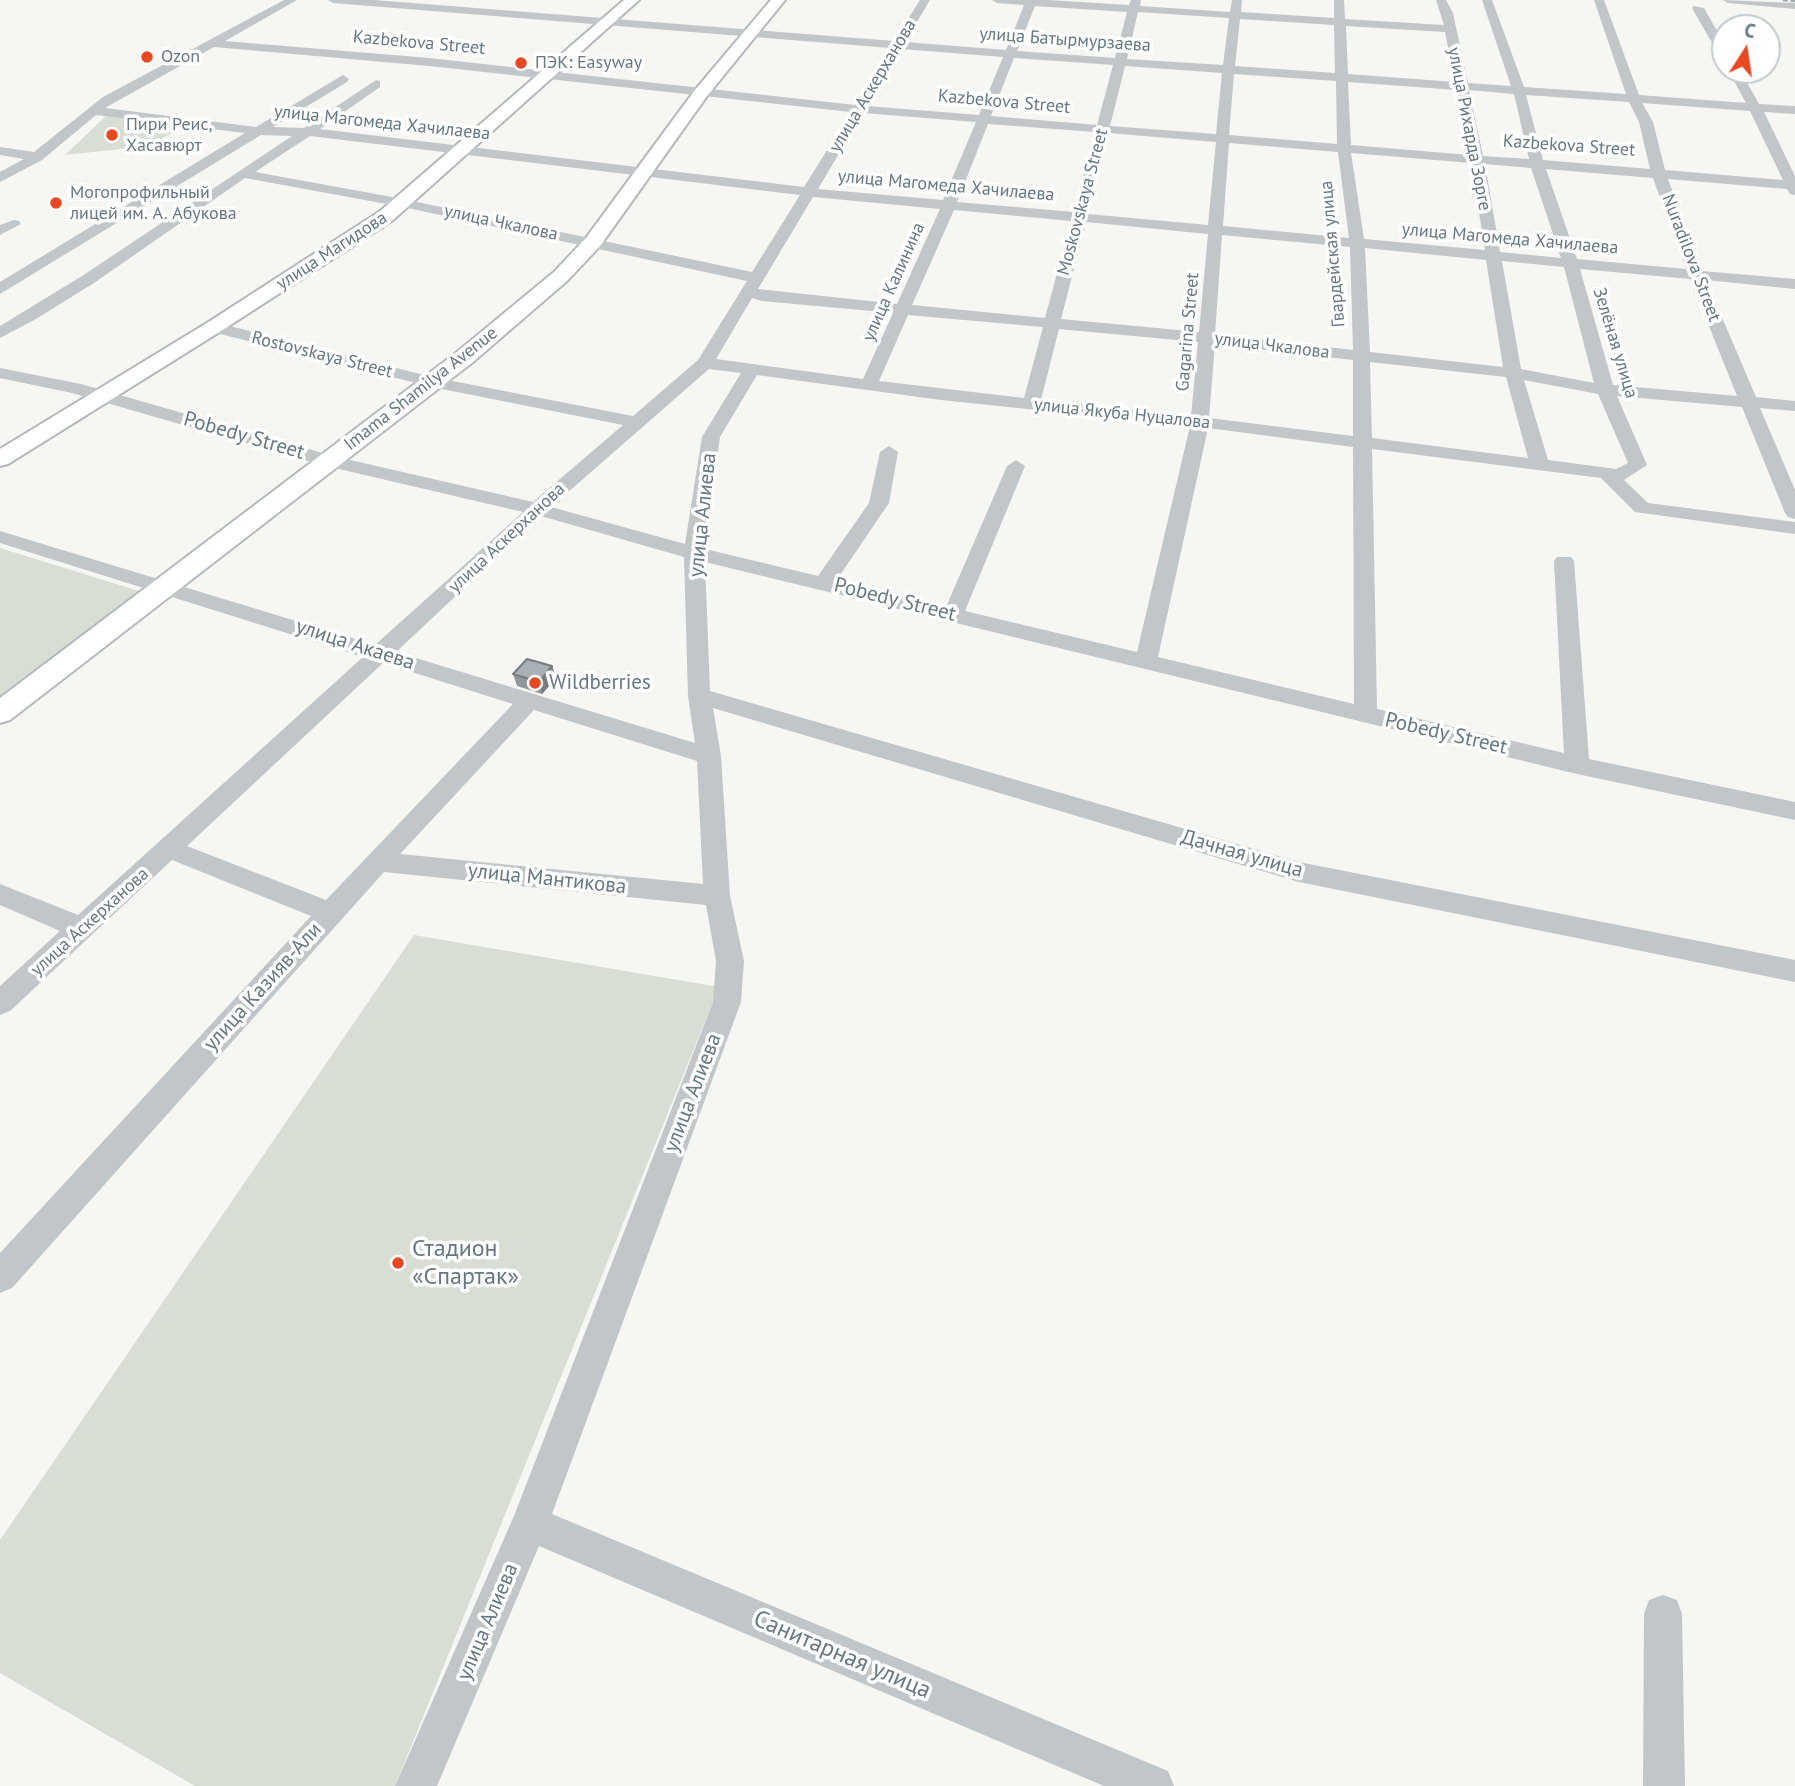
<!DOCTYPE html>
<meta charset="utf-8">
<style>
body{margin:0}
#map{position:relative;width:1795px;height:1786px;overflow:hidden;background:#f6f6f3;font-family:"PT Sans",sans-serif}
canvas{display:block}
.north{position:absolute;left:1711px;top:14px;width:70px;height:70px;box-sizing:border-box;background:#fff;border:2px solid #c1c9ce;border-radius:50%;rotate:12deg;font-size:19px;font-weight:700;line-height:28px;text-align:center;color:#647885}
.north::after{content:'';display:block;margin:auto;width:24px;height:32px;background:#e94720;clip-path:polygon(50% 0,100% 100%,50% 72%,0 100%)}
</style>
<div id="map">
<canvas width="1795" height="1786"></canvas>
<div class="north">С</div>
</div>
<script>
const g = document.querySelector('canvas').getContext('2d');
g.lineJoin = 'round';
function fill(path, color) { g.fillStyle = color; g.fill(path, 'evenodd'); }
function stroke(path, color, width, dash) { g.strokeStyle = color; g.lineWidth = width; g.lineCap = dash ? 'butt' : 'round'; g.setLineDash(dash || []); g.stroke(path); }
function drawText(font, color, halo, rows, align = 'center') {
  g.font = font + ' "PT Sans",sans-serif'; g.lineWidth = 7; g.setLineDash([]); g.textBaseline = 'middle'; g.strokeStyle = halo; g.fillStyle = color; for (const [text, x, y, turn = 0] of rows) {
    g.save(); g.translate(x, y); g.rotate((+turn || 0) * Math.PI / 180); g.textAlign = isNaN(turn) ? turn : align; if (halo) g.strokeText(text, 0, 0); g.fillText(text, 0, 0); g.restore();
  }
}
fill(new Path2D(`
 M108,114l80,10 -39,22 -84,9z
 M0,548l139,43 -139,107z
 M414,935l305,52 -324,799h-200l-195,-113v-133z`), '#d8ded4');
const major = new Path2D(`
 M624,0h15l-246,220 -172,111 -213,133 -8,2v-17l207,-126 172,-111z
 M771,0h14l-78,96 -107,150 -32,34 -95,82 -463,358 -10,3v-25l457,-346 97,-80 32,-34 109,-148z`);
stroke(major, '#b4b9bc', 4);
fill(new Path2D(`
 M284,0h13l-72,41 204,17 426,47 35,-57 -557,-45 -5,-3h46l520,41 26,-41h10l-25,42 101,8 18,-45 -27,-2 -5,-3h56l81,5 2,-5h10l-1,6 90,6 2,-12h10l-1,12 93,6v-18h10l1,19 99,6 -8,-25h10l7,13 15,70 43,3 -29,-86h10l32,87 102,7 -32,-94h10l35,95 107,8 -18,-33h12l19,34 36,2v8l-31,-2 31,64v19l-5,-1 -3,-5 -119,-10 34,92 93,8v10l-89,-9 50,117 39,4v10l-35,-3 35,82v29l-7,-2 -3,-4 -43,-106 -125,-11 30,69 -23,15 24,23 147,19v12l-160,-22 -34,-34 -229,-29 5,260 187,44 -10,-192 3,-4h14l3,4 15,198 206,43v18l-218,-46 -872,-212 5,129 589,171 496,98v22l-496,-100 -586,-174 8,48 9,140 14,65 -3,41 -189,512 616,257 6,15h-70l-565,-240 -102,240h-42l119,-270 199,-514 3,-41 -10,-56 -322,-33 -372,416 -12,5v-40l311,-337 -139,-56 -162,151 -10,4v-29l60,-55 -60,-26v-21l78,31 285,-258 -363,-114v-12l375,114 148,-133 -201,-47 -250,-72 -72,-15v-10l81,16 252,72 200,46 90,-77 -191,-38 -224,-56 -2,-4 8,-5 218,55 201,39 65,-56 49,-79 -344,-74 -158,-29 -151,105 -58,36 -36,19v-12l82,-50 210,-140 -31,-1 -261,159v-12l245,-149 -149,-18 -54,45 -42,22v-10l24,-13 -24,-4v-8l34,5 69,-55zM1035,6l92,6 -12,46 -98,-7zM1138,12l91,6 -6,47 -96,-6zM1240,19l94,6 1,48 -100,-7zM1346,26l99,6 10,50 -107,-8zM214,47l215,19 422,46 -47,75 -484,-58 60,-42v-6l-4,-1 -72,48 -31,-1 74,-45 2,-3 -6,-4 -87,52 -151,-19zM901,49l102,8 -24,58 -112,-9zM1014,58l99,7 -16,60 -106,-9zM1125,66l97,7 -6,61 -106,-8zM1234,74l102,7 1,63 -108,-9zM1348,82l109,8 12,65 -118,-10zM1469,90l45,4 15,65 -46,-3zM1526,95l103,7 10,20 11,47 -107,-9zM1642,103l108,8 33,69 -118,-10 -12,-48zM863,113l113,9 -33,78 -125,-11zM988,124l107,8 -21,80 -117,-10zM1108,133l108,9 -8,83 -120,-11zM310,136l490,59 -48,77 -349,-73 -148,-27zM1229,143l109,9 11,86 -126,-12zM1351,153l120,10 14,87 -121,-11zM1485,164l46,4 30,90 -61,-6zM1546,169l107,9 33,91 -109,-10zM813,197l127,12 -43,95 -139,-15zM954,210l117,11 -26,97 -133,-13zM1086,222l122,12 -9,98 -138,-13zM1222,235l128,12 3,103 -138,-16zM1365,248l121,12 17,107 -133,-15zM1502,261l62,6 30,116 -73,-14zM1580,269l110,10 47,117 -124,-11zM752,298l10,3 131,12 -30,66 -147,-20zM908,315l135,12 -19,71 -145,-17zM1059,329l139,13 -7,74 -150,-16zM1215,344l138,16v76l-144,-18zM1370,362l136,15 22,81 -156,-20zM709,369l32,4 -39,64 -17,107 -134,-37zM757,375l184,25 249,26 -53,226 -172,-41 60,-145 -9,-6 -9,6 -61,141 -110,-26 53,-78 9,-51 -9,-6 -9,6 -11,51 -51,73 -113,-27 15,-112zM1524,380l74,14 30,69 -12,6 -68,-9zM1208,428l145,19 1,257 -196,-47zM541,516l143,41 4,139 7,47 -299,-91zM383,663l130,41 -187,196 -139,-54zM534,710l163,51 6,123 -303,-30z
 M1723,0l72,3v6l-67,-6z
 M1694,6l10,2 21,37v14l-6,-4 -27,-47z
 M14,220l5,1 2,3 -21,11v-10z
 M1663,1595l14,5 5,14 3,172h-42l1,-172 5,-14z`), '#c1c6c9');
fill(major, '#fff');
stroke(new Path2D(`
 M1783,0l12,1`), '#a1a9ae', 2.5, [5, 2.5]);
fill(new Path2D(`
 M552,666l4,12 -14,16 -25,-8 -4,-12z`), '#90989d');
fill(new Path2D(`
 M552,666l4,12 -14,16 -3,-12z`), '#767c7f');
const building = new Path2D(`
 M527,659l25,7 -13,16 -26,-8z`);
fill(building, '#a8b1b6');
stroke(building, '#767c7f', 2);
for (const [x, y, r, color] of [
 [147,57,7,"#e94720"],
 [521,63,7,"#e94720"],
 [112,135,7,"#e94720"],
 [56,203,7,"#e94720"],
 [535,683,7,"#e94720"],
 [398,1263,7,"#e94720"]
]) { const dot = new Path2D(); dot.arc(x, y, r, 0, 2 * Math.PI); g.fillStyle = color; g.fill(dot); stroke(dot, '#fff', 2.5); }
drawText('18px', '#647885', '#fff', [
 ["улица Батырмурзаева",1065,40,4],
 ["Kazbekova Street",419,43,5],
 ["улица Аскерханова",873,86,-59],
 ["Kazbekova Street",1004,102,5],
 ["улица Магомеда Хачилаева",382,123,6],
 ["улица Рихарда Зорге",1469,129,79],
 ["Kazbekova Street",1569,146,4],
 ["улица Магомеда Хачилаева",946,186,5],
 ["Moskovskaya Street",1083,202,-75],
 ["улица Чкалова",501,223,12],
 ["улица Магомеда Хачилаева",1510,239,5],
 ["улица Магидова",332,251,-33],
 ["Гвардейская улица",1333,254,-95],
 ["Nuradilova Street",1691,258,69],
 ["улица Калинина",894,282,-66],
 ["Gagarina Street",1188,332,-85],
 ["Зелёная улица",1615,343,73],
 ["улица Чкалова",1272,346,7],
 ["Rostovskaya Street",322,355,14],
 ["Imama Shamilya Avenue",421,389,-38],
 ["улица Якуба Нуцалова",1122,414,6],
 ["улица Аскерханова",507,538,-43],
 ["улица Аскерханова",90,922,-42]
]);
drawText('18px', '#647885', '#fff', [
 ["Ozon",161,57],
 ["ПЭК: Easyway",535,63],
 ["Пири Реис,",126,125],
 ["Хасавюрт",126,146],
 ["Могопрофильный",70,193],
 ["лицей им. А. Абукова",70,214]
], 'left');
drawText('21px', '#647885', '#fff', [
 ["Pobedy Street",244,436,16],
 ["улица Алиева",703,515,-84],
 ["Pobedy Street",895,600,14],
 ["улица Акаева",355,645,18],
 ["Pobedy Street",1446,734,13],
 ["Дачная улица",1242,854,16],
 ["улица Мантикова",547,879,6],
 ["улица Казияв-Али",263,987,-48],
 ["улица Алиева",693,1093,-69],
 ["улица Алиева",488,1622,-67]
]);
drawText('21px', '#647885', '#fff', [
 ["Wildberries",549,683]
], 'left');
drawText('24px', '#647885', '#fff', [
 ["Стадион",412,1249],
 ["«Спартак»",412,1277]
], 'left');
drawText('24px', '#647885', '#fff', [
 ["Санитарная улица",842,1655,23]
]);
</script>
